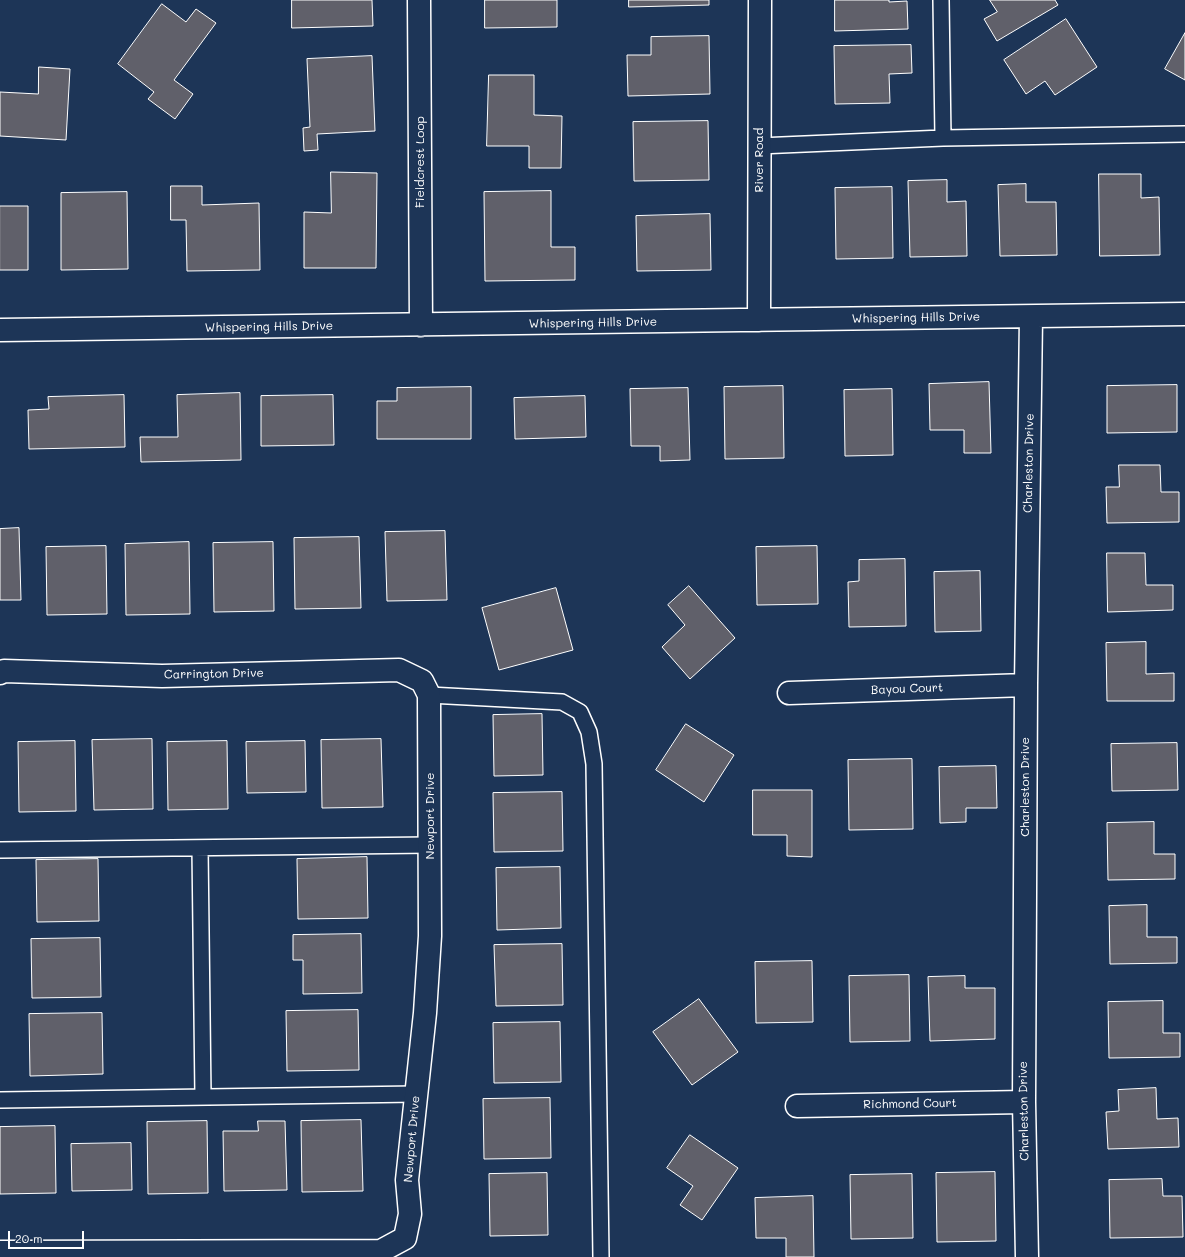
<!DOCTYPE html>
<style>
body{margin:0}
#map{position:relative;width:1185px;height:1257px;overflow:hidden;background:#1d3557;font-family:Mali,sans-serif}
canvas{display:block}
.scale{position:absolute;left:8px;top:1231px;width:76px;height:18px;box-sizing:border-box;border:2px solid #fff;border-top:0;padding-left:5px;font-size:12px;line-height:14px;white-space:nowrap;color:#fff;-webkit-text-stroke:3px #1d3557;paint-order:stroke}
</style>
<div id="map">
<canvas width="1185" height="1257"></canvas>
<div class="scale">20 m</div>
</div>
<script>
const g = document.querySelector('canvas').getContext('2d');
g.lineJoin = 'round';
function fill(path, color) { g.fillStyle = color; g.fill(path, 'evenodd'); }
function stroke(path, color, width, dash) { g.strokeStyle = color; g.lineWidth = width; g.lineCap = dash ? 'butt' : 'round'; g.setLineDash(dash || []); g.stroke(path); }
function drawText(font, color, halo, rows, align = 'center') {
  g.font = font + ' Mali,sans-serif'; g.lineWidth = 3; g.setLineDash([]); g.textBaseline = 'middle'; g.strokeStyle = halo; g.fillStyle = color; for (const [text, x, y, turn = 0] of rows) {
    g.save(); g.translate(x, y); g.rotate((+turn || 0) * Math.PI / 180); g.textAlign = isNaN(turn) ? turn : align; if (halo) g.strokeText(text, 0, 0); g.fillText(text, 0, 0); g.restore();
  }
}
const building = new Path2D(`
 M292,0h80l1,26 -81,2z
 M485,0h72v27l-72,1z
 M629,0h80v5l-80,2z
 M835,0h54v2l18,-1 1,28 -73,2z
 M990,0h65l3,5 -61,36 -13,-22 13,-7z
 M162,4l24,18 10,-13 20,14 -42,57 19,14 -18,25 -27,-20 6,-7 -36,-28z
 M1066,19l31,48 -42,28 -10,-14 -19,13 -22,-34z
 M1185,33v47l-20,-11z
 M709,36l1,58 -82,2 -1,-41h24v-18z
 M911,45l1,28 -23,1 1,29 -55,1 -1,-58z
 M372,56l3,75 -58,3 1,16 -14,1 -1,-23 7,-1 -3,-68z
 M39,67l31,2 -4,71 -66,-4v-44l38,2z
 M489,75h45v40l28,1 -1,52h-32v-22h-42z
 M708,121l1,59 -75,1 -1,-59z
 M331,172l46,1 -1,95h-72v-56l27,1z
 M1099,174h42v24l18,-1 1,58 -60,1z
 M947,180v22l19,-1 1,55 -57,1 -2,-76z
 M1026,184v18h30l1,53 -57,1 -2,-71z
 M171,186h31v19l57,-2 1,67 -73,1 -1,-51h-15z
 M892,187l1,71 -57,1 -1,-71z
 M551,191v56h24v33l-90,1 -1,-89z
 M127,192l1,77 -67,1v-77z
 M0,206h28v64h-28z
 M710,214l1,56 -74,1 -1,-55z
 M989,382l2,71h-27v-23h-34l-1,-46z
 M1177,385v47l-70,1v-47z
 M783,386l1,72 -59,1 -1,-72z
 M471,387v52h-94v-38h20v-13z
 M688,388l2,72 -30,1v-15h-29l-1,-57z
 M892,389l1,66 -48,1 -1,-66z
 M240,393l1,67 -100,2 -1,-25h38l-1,-42z
 M124,395l1,52 -96,2 -1,-39 21,-1 -1,-12z
 M333,395l1,50 -73,1v-50z
 M585,396l1,41 -71,2 -1,-41z
 M1119,465h41l1,27h18v30l-72,1 -1,-36h13z
 M19,528l2,72h-21v-71z
 M445,531l2,69 -60,1 -2,-69z
 M359,537l2,71 -66,1 -1,-71z
 M189,542l1,72 -64,1 -1,-71z
 M273,542l1,69 -60,1 -1,-69z
 M106,546l1,68 -60,1 -1,-68z
 M817,546l1,58 -61,1 -1,-58z
 M1107,553h38l1,32h27v25l-65,2z
 M905,559l1,67 -57,1 -1,-45 11,-1v-21z
 M980,571l1,60 -46,1 -1,-60z
 M689,586l46,52 -45,41 -28,-32 23,-22 -17,-20z
 M556,588l17,62 -74,20 -17,-62z
 M1146,642v32l28,-1v28h-67l-1,-58z
 M542,714l1,61 -49,1 -1,-61z
 M686,724l48,31 -30,47 -48,-32z
 M152,739l1,70 -59,1 -2,-70z
 M381,739l2,68 -61,1 -1,-68z
 M75,741l1,70 -57,1 -1,-70z
 M227,741l1,68 -60,1 -1,-68z
 M305,741l1,51 -59,1 -1,-51z
 M1177,743l1,47 -66,1 -1,-47z
 M912,759l1,70 -64,1 -1,-70z
 M996,766l1,42h-31v14l-26,1 -1,-56z
 M753,790h59v67l-25,-1v-21h-34z
 M562,792l1,59 -69,1 -1,-59z
 M1154,822v32h21v25l-67,1 -1,-57z
 M367,857l1,61 -70,1 -1,-60z
 M98,859l1,62 -62,1 -1,-62z
 M560,867l1,61 -64,2 -1,-62z
 M1147,905v32h30v26l-67,1 -1,-58z
 M361,934l1,59 -59,1v-34h-10v-25z
 M100,938l1,59 -69,1 -1,-59z
 M562,944l1,61 -67,1 -2,-61z
 M812,961l1,61 -57,1 -1,-61z
 M909,975l1,66 -60,1 -1,-66z
 M965,976v12h30v51l-65,2 -2,-64z
 M699,999l39,53 -46,33 -39,-53z
 M1163,1001v32h17v24l-71,1 -1,-56z
 M358,1010l1,60 -72,1 -1,-60z
 M102,1013l1,61 -73,2 -1,-62z
 M560,1022l1,60 -67,1 -1,-60z
 M1156,1088l1,31 21,-1 1,29 -71,2 -2,-37 13,-1 -1,-21z
 M550,1098l1,60 -67,1 -1,-60z
 M361,1120l2,71 -61,1 -1,-71z
 M207,1121l1,72 -60,1 -1,-72z
 M258,1121h27l2,69 -63,1 -1,-60h35z
 M55,1126l1,67 -56,1v-67z
 M690,1135l48,33 -36,52 -22,-15 13,-19 -26,-18z
 M131,1143l1,47 -60,1 -1,-47z
 M995,1172l1,69 -59,1 -1,-69z
 M547,1173l1,62 -58,1 -1,-62z
 M912,1174l1,64 -62,1 -1,-64z
 M1162,1179l1,17h19l1,41 -73,1 -1,-58z
 M813,1196l1,61h-28v-19h-30l-1,-40z`);
fill(building, '#60606a');
stroke(building, '#fff', 1);
const service = new Path2D(`
 M941,0l2,138
 M759,146l184,-8 242,-4
 M429,695l133,7 18,10 9,20 5,32 7,493
 M200,848l3,249
 M0,850l430,-5
 M0,1100l416,-6`);
const minor = new Path2D(`
 M419,0l2,325
 M759,320l1,-320
 M0,330l1185,-16
 M0,673l4,-2 158,5 237,-6 23,11 7,14 1,241 -5,77 -18,167 3,34 -5,24 -24,13 -381,1
 M789,693l237,-8
 M797,1106l227,-4
 M1027,1257l-3,-155 2,-417 5,-368`);
stroke(service, '#fff', 18);
stroke(minor, '#fff', 25);
stroke(service, '#1d3557', 15);
stroke(minor, '#1d3557', 22);
drawText('12px', '#fff', '#1d3557', [
 ["River Road",759,160,-90],
 ["Fieldcrest Loop",420,162,-90],
 ["Whispering Hills Drive",916,318,-1],
 ["Whispering Hills Drive",593,323,-1],
 ["Whispering Hills Drive",269,327,-1],
 ["Charleston Drive",1029,463,-89],
 ["Carrington Drive",214,674,-1],
 ["Bayou Court",907,689,-2],
 ["Charleston Drive",1025,787,-90],
 ["Newport Drive",430,816,-90],
 ["Richmond Court",910,1104,-1],
 ["Charleston Drive",1024,1111,-91],
 ["Newport Drive",412,1139,-85]
]);
</script>
